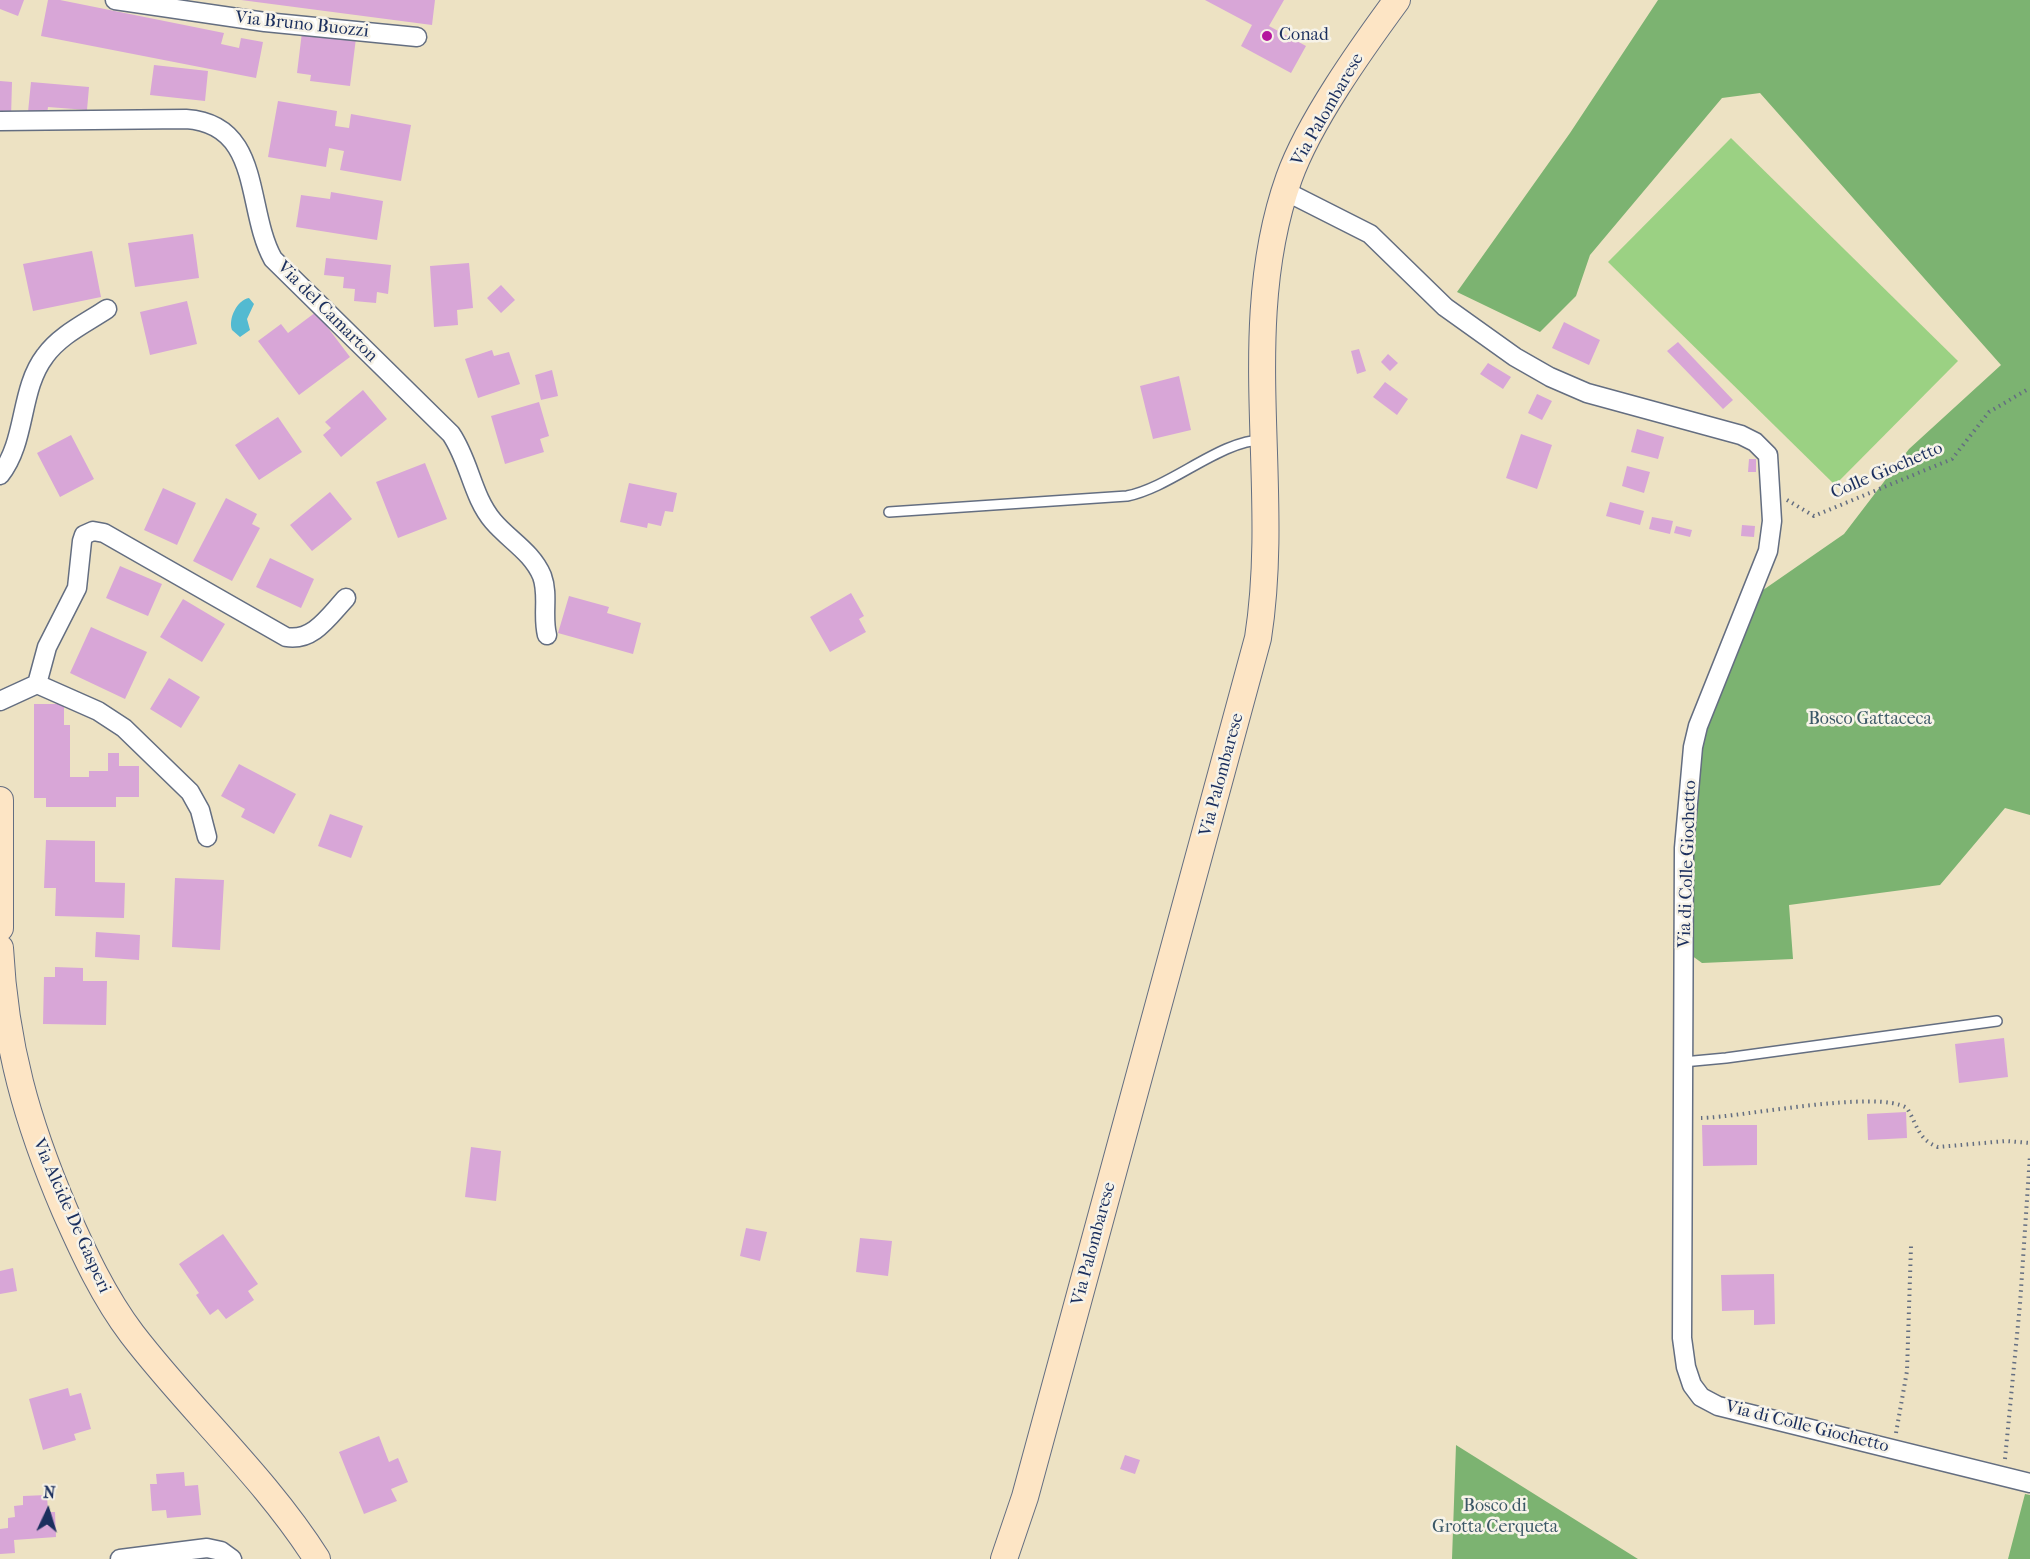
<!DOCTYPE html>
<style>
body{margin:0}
#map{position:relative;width:2030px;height:1559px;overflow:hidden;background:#ede2c3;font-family:"IM FELL French Canon",serif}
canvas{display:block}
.north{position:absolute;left:18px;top:1481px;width:60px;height:60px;-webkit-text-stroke:4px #f7f3e8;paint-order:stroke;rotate:4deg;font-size:16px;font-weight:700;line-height:24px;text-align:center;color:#1b2f5e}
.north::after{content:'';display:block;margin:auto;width:21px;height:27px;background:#1b2f5e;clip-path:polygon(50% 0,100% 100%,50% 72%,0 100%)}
</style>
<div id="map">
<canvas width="2030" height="1559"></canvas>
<div class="north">N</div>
</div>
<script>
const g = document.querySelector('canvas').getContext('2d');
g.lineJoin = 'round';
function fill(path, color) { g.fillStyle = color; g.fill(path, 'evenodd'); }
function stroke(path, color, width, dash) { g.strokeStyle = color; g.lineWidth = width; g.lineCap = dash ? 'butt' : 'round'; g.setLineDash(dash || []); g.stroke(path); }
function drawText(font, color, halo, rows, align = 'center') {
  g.font = font + ' "IM FELL French Canon",serif'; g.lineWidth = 5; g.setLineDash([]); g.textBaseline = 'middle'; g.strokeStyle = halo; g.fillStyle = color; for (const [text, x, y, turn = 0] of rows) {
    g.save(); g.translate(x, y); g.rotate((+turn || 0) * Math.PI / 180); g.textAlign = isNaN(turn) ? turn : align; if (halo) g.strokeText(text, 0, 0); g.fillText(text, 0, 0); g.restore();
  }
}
fill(new Path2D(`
 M1731,138l227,223 -123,124 -227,-223z`), '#9bd183');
fill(new Path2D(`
 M1658,0h372v815l-25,-7 -65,77 -151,20 4,54 -91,4 -18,-13 6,-214 63,-139 91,-63 65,-85 92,-84 -241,-272 -38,5 -132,157 -14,41 -36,36 -83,-40 113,-159z
 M1456,1445l182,114h-186z
 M2025,1494l5,1v64h-22z`), '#7cb371');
fill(new Path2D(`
 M249,298l5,6 -7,15 3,11 -10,7 -8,-7c-4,-11 5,-30 17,-32z`), '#53bad1');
fill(new Path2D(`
 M0,0h24l-6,16 -18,-7z
 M48,0h12l164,33 -3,11 18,4 2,-10 22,4 -7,36 -215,-42z
 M241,0h194l-3,25z
 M1205,0h79l-15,26 37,20 -15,27 -50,-27 11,-21z
 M302,32l54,6 -6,48 -40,-5 1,-6 -14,-2z
 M154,65l54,6 -3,30 -55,-6z
 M0,81l12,1 -1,36h-11z
 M31,82l58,5 -2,23 -39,-3 -1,7 -19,-2z
 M278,101l59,10 -2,15 14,2 2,-14 60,11 -10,56 -61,-11 4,-19 -15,-3 -3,19 -58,-10z
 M331,192l52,9 -6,39 -81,-13 5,-32 29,4z
 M193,234l6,44 -64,9 -7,-44z
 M92,251l9,46 -68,14 -10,-47z
 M326,258l65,7 -3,29 -11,-2 -1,11 -22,-2 1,-12 -12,-1 1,-11 -20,-2z
 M469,263l4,45 -16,2 1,15 -24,2 -4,-61z
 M501,285l14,15 -14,13 -14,-15z
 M187,301l10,43 -47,11 -10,-43z
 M316,312l34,45 -51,38 -41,-54 23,-17 7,9z
 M1564,322l36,18 -11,25 -37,-17z
 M1678,342l55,58 -10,9 -56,-58z
 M1359,349l7,22 -9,3 -6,-23z
 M492,350l2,6 15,-4 11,32 -42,14 -13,-39z
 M1388,354l10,9 -8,8 -9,-9z
 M1488,363l23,14 -8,12 -23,-15z
 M552,370l6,26 -17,4 -6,-25z
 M1179,376l12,54 -38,9 -13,-53z
 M1385,382l23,17 -11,16 -24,-18z
 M363,390l24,29 -46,38 -18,-22 8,-7 -6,-6z
 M1537,394l15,7 -10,19 -14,-7z
 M539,402l10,34 -9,3 4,13 -39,12 -14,-48z
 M278,417l24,35 -43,28 -24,-35z
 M1637,429l27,8 -6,22 -27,-7z
 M1521,434l31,11 -15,44 -31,-11z
 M71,435l23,44 -34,18 -23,-44z
 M1749,459h7v13h-8z
 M425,463l22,56 -49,19 -22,-56z
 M1627,466l23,6 -6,21 -22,-7z
 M629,483l48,10 -4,19 -8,-1 -4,15 -13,-3 -1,5 -27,-6z
 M163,488l33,15 -19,42 -33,-15z
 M330,492l22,27 -40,32 -22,-26z
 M226,498l31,16 -5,10 8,4 -28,53 -39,-20z
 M1610,502l34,9 -4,14 -34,-9z
 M1652,517l21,4 -3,13 -21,-5z
 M1742,525l13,1 -1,11 -13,-1z
 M1676,526l16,4 -2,7 -16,-4z
 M270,558l44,21 -13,29 -45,-21z
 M120,566l42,18 -14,32 -42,-18z
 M851,593l13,23 -5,3 7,13 -36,20 -20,-35z
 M569,596l40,11 -2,6 34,10 -8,31 -75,-21z
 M183,599l42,25 -23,38 -42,-25z
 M91,627l56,25 -22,47 -55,-26z
 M169,678l31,19 -19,31 -31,-19z
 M34,704h30v21h6v52h19v-6h19v-18h11v13h20v31h-23v10h-70v-9h-12z
 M239,764l57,30 -22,40 -33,-17 4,-8 -24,-13z
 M330,814l33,12 -12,32 -33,-12z
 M46,840l49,1v41l30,1 -1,35 -69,-2 1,-28h-12z
 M175,878l49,2 -4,70 -48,-3z
 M96,932l44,3 -1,25 -44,-3z
 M55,967l28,1v13h24l-1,44 -63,-1 1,-47h11z
 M2004,1038l4,39 -49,6 -4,-39z
 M1906,1112l1,26 -39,2 -1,-26z
 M1702,1125h55v40l-54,1z
 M471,1147l30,4 -5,50 -31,-4z
 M746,1228l21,4 -7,29 -20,-5z
 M223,1234l35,50 -10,7 6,9 -28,19 -8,-10 -8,6 -14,-20 3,-2 -20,-29z
 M860,1238l32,3 -4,35 -32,-4z
 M13,1268l4,23 -17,3v-23z
 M1774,1274l1,50 -21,1v-15l-32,1 -1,-36z
 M68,1388l2,8 11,-3 10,36 -17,5 2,6 -33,10 -14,-51z
 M379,1436l10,26 9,-4 10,24 -17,7 6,12 -33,13 -25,-62z
 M1125,1455l15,5 -5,14 -15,-5z
 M184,1472l1,14 13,-1 3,30 -34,3 -1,-8 -14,1 -2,-27h7l-1,-10z
 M47,1495l1,17h7l1,25 -42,3 1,13 -15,1v-25l8,-1v-10l7,-1 -1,-11 9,-1v-9z`), '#d8a6d7');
const lane = new Path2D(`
 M889,512l238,-16c45,-9 93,-56 136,-56
 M1683,1062l43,-4 271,-37`);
const street = new Path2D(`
 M115,0l150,22 152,15
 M0,121l186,-2c77,5 59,90 87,140l178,175c19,28 21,62 42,87 16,19 39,31 49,55 7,19 0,39 5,59
 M1285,191l85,43 75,73 70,50 35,20 37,16 154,42 14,7 13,13 4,66 -4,30 -70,175 -5,21 -9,101 -2,490 4,29 6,18 9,12 17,9 312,77
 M0,475c27,-34 19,-85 45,-119 15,-21 41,-33 62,-47
 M37,684l10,-37 30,-59 5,-47 2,-6 9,-4 11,2 182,104c27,5 43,-21 60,-39
 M0,701l37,-17 61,27 26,17 66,64 10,18 7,27
 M120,1559l87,-11 14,3 11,8`);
const secondary = new Path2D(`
 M0,800v128
 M0,948c5,97 27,174 65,263 19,43 39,86 67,123 59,77 133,143 185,225
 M1004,1559l21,-62 233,-859c24,-152 -22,-311 31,-460 20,-56 72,-129 108,-178`);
stroke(lane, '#646e81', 12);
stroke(street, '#646e81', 21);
stroke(secondary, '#646e81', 28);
stroke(new Path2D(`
 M1787,500l27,16 138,-57 37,-47 41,-24
 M1701,1118c42,-1 176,-29 206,-10 10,16 11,32 31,39l68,-6 24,2
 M1896,1433l11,-62 4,-125
 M2005,1459l15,-155 10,-149`), '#646e81', 4, [1.5, 4.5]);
stroke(lane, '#fff', 9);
stroke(street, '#fff', 18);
stroke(secondary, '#fde5c5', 26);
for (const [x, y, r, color] of [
 [1267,36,6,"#b5179e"]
]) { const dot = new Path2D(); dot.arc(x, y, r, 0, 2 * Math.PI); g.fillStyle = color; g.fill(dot); stroke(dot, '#f7f3e8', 2); }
drawText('18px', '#1b2f5e', '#f7f3e8', [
 ["Via Bruno Buozzi",302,25,6],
 ["Via Palombarese",1328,110,-60],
 ["Via del Camarton",327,312,45],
 ["Colle Giochetto",1887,471,-23],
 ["Via Palombarese",1222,775,-75],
 ["Via di Colle Giochetto",1688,864,-88],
 ["Via Alcide De Gasperi",71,1216,66],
 ["Via Palombarese",1094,1244,-75],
 ["Via di Colle Giochetto",1807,1427,14]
]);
drawText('18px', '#1b2f5e', '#f7f3e8', [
 ["Conad",1279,36]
], 'left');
drawText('18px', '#3b5867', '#f7f3e8', [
 ["Bosco Gattaceca",1870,720],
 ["Bosco di",1495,1507],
 ["Grotta Cerqueta",1495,1528]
]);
</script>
